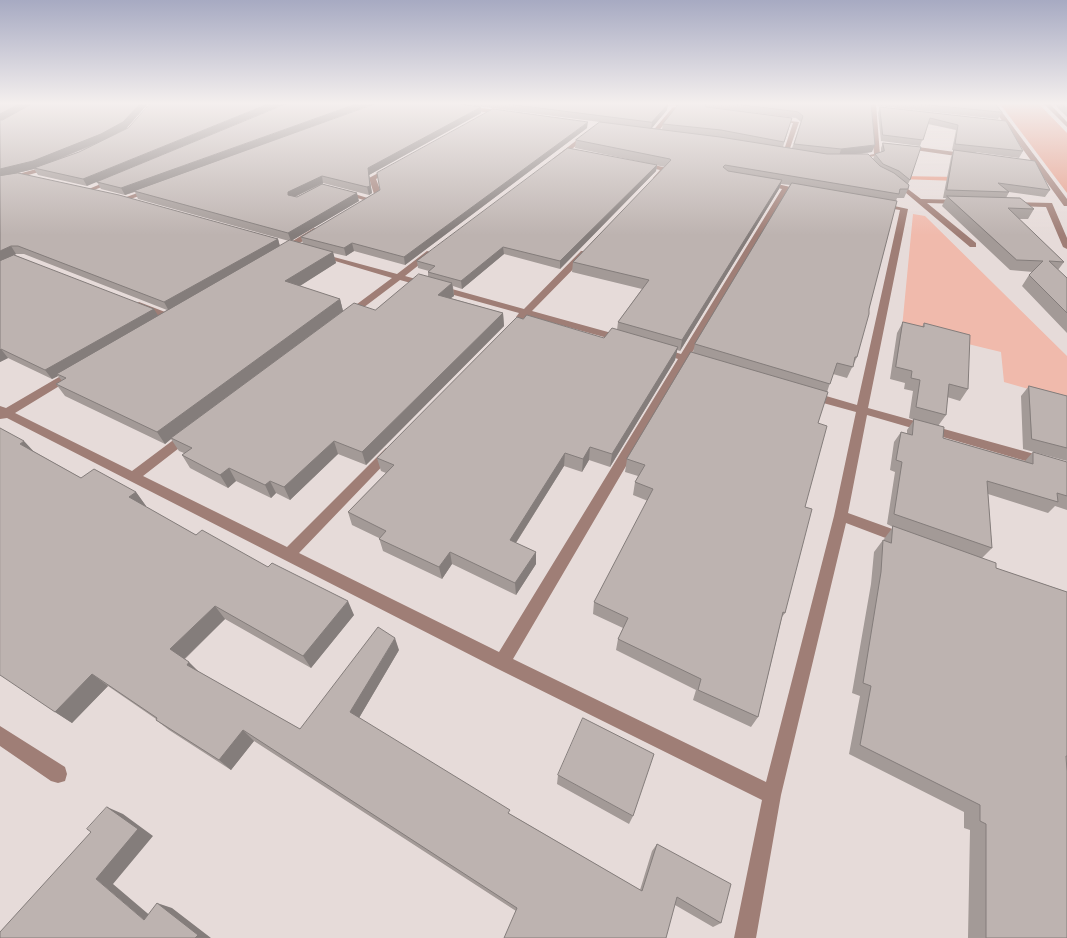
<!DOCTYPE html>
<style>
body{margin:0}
canvas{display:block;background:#e6dbd9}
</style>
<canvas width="1067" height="938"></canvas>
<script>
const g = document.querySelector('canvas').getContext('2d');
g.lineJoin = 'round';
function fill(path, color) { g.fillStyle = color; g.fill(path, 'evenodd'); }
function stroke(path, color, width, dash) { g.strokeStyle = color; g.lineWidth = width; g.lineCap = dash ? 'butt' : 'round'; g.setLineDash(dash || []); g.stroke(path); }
fill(new Path2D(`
 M913,214l12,2 142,140v44l-63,-18 -3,-30 -99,-24z`), '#f0baac');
fill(new Path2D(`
 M1000,104h39l28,29v60z`), '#e69c88');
fill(new Path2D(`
 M897,176l62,1 3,2 -3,2 -60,-2 -3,-2z`), '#e69c88');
fill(new Path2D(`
 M341,191h4l29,9 -4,2 -29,-9z`), '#9f7e76');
fill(new Path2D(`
 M870,104h6l4,51 -26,5v-2l20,-4z
 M990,104h6l71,95v7h-3z
 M1044,104h6l17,18v5z
 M465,106l40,5 3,2 -3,2 -42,-6z
 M673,107l5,1 -23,27h-4v-2z
 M773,119l26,3 -11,32 -5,-1 10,-30 -18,-1z
 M587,132l5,1 -34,27h-4v-2z
 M903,145l67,9 3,2 -3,2 -69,-10z
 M641,162l26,6 1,1 -11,11h-4v-2l7,-8 -21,-5 -1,-1z
 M51,165l2,1v2l-53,15v-4z
 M389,167l5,1 -18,11 6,16 -12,9h-6v-4l10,-6 -5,-16z
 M115,178l3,2 -1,1 -28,11 -5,-1z
 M895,179l26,20 42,1v4h-3l-33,-1 49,40v4h-6l-77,-65 -1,-1z
 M764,181l44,10 -3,2 -17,-3 -98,166 16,7 -5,3 -14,-4 -174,297 253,123 68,-266 22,-104 -51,-14 -2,-3 6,-4 48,14 43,-195 -24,-4v-4l32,7 -40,199 199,55v10l-200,-58 -19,98 61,22 2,4 -2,4 -5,2 -58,-22 -65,272 -25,143h-22l28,-138 -266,-132 -489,-250 -7,1v-13l6,2 65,-38h8l1,2 -1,2 -64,39 117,58 52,-39h8l2,3 -2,3 -49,38 144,71 99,-99h8l2,3 -2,3 -95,99 200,99 179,-293 -22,-8 5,-3 20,6 101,-165 -20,-5 -1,-1z
 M151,188l3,2 -1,1 -28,10 -4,-2z
 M1009,202l43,1 15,35v11l-4,-2 -17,-40 -34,-1h-3z
 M314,228l7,2 -36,22 -7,-2z
 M427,251l7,2 -29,23 119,33 57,-58h6v4l-55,56 94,26 1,2 -5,3 -94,-26 -4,3h-6l-2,-2 3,-4 -119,-33 -49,37h-6v-4l47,-35 -77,-23 4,-2 78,21z
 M139,302l34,13 2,2 -5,3 -3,-1 -31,-12 -2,-2z
 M0,726l65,41 2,7 -2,7 -7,2 -7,-2 -51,-35z`), '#9f7e76');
fill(new Path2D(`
 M0,104l126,25 -9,4 -30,53 -49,-11 -4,-6 -16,4 260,66 2,7 9,-5 -151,-42 -3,-7 -10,3 -24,-6 -4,-7 384,-69 -112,62 3,18 -3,2 -46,-12v1l36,17 -68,40 12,3 -2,-7 286,-109 -182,137 -51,-14 -8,5 -13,-3 3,10 -37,23 41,13 3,12 32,-1 53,-33v-5l1,-1 -11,-3 -1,-7 240,-96 -1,6 -96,98 -56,-15 -42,35 -9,-3 1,10 -4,2 53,15 1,13 -138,139 -28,-11 -48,46 -14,-7 -5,5 -35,-17 -8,7 -38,-20 -8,-13 2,-2 -5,-2 -8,-12 -6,5 -100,-48 -9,-12 6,-3 -4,-5 -6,3 -44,-21 -8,4zM94,145l-15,7 -15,5zM319,185l-22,12h-2zM16,254h8l143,56 -9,6 -143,-61z
 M460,104h208l-1,6 -15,18 10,1 1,-5 14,-17 -2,-3h196l1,48 -11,2 12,5 2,-5 6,-2v-4l2,-5 27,37 -2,4v5l-4,9h-7l-1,3 -39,156 -10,21 -14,-4 -6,18 -9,31 -13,84 -20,106 -3,4 -24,100 -7,10 -58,-27 3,-10 -80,-40 2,-11 5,-11 -30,-14 1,-12 54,-101 -15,-6 2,-13 3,-6 -13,-4 2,-13 66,-107 2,-8 95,-159 -9,-1 -2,5 -99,162 -3,-1 -2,10 -65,107 -21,-7 -7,12 -18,-6 -48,77 20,9v12l-20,31 -64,-31 -10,15 -59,-28 -4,-13 -27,-13 -4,-13 38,-39 -5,-2 -4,-13 227,-120 13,-8 1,-8 24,-33 -70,-17 1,-10 92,-95 -90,-19 1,-8 24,-18zM740,111l56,7 5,4 -9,26 -9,-1 9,-29z
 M878,104h117l7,8 -4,7 -120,-13z
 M1054,104h13v13z
 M880,107l126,14 17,30 -4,7 -44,-6 75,38 -5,7 -36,-5 -3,6 28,11 -6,10h-9l45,43 -6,8 9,8v55l-45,-47 7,-11 4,-3 -23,-2 -68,-64 4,-8h-3l8,-41 3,-7h-2l4,-20 -28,-6 -8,22 -39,-5 -3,-28z
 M903,322l19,5 2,-4 44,66 -8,12 -13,-4 -1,18 -8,11 5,12 82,23 8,-9 34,10v48l-12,-4 -7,7 -60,-19 4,54 -10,10 14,10 71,24v346h-99l2,-108 -6,-2v-16l-115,-58 11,-58 -8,-3 19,-109 3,-32 9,-12h1v-1l9,-12 -6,-3 8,-52 -5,-2 4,-28 7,-10 6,2v-4l7,-10 -5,-2 4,-27 -9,-2 1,-6 -15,-4 7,-46z
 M1029,386l38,10v65l-44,-12 -2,-53z
 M33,451l48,27 55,14 10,14v1l50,28 158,80 -43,53 -86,-49 -40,40 14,13 101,57 99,-79 -40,68 151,96 130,76 12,-39 5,-7 64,79 -8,4 -38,-22 -159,6 -262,-170 -23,29 -62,-40 -13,-10v-1l-48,-33 -36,37 -17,-11z
 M558,775l75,41 -4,8 -72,-40z`), '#a39a97');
fill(new Path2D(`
 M19,104h15l-34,18v-8z
 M140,104h8l-22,25 -22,11 -67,28h-3v1l-34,8v-8z
 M268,104h17l-198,82 -4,-7z
 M356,104h18l-249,91 -4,-7z
 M668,104l-1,6 -16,19 1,-7z
 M481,107v6l-112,62 3,18 -3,2 -2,-8 1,-19z
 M588,122l-1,6 -182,137 -1,-8z
 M875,145l-3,7 -33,4 2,-7z
 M657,165l-1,6 -96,98v-8z
 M322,176l1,7 -33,16 -2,-4v-3z
 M782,180l-3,9 -99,162 2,-11z
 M357,193l2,8 -68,40 -3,-8z
 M278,239l2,8 -111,64 -5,-9z
 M352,243l2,8 -8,5 -2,-8z
 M11,246l5,8 -16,8v-11z
 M503,247l1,7 -42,35 -1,-8z
 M333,252l3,11 -47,30 -4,-12z
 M452,283l2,13 -15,11 -1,-12z
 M340,299l3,12 -172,127v1l-6,5 -8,-12z
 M154,309l5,8 -102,57 1,2 -6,3 -7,-9z
 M503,313l1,13 -138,139 -4,-13z
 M678,347l-3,13 -65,107 2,-13z
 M1,349l7,9 -8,4v-12z
 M24,441l13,14 -17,-11z
 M334,441l4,13 -48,46 -6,-13z
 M590,447l-1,13 -7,12 1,-13z
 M565,453l-1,13 -54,86v-12z
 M229,468l7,13 -8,7 -8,-13z
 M270,481l6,12 -5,5 -6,-13z
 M136,492l10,14 -6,5 -11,-14z
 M450,552l2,12 -10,15 -3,-12z
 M536,552v12l-20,31 -1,-12z
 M348,601l6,14 -43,53 -8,-12z
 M215,606l10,13 -43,42 -12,-12z
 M395,638l4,12 -43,73 -6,-11z
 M189,662l12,12 -14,-9z
 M92,674l16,12 -36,37 -17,-11z
 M243,730l11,11 -23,29 -12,-10z
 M107,807l16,7 30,22 -40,48 47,40 -16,-4 -48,-41z
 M157,903l15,5 39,30h-16z`), '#847d7b');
const building = new Path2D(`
 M0,104h19l-19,10z
 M32,104h108l-17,18 -22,12 -68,27 -33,8v-49h2z
 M150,104h118l-185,75 -49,-11 45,-16 49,-24z
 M286,104h70l-235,84 -24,-6z
 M375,104h83l23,3 -113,61 2,18 -3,1 -45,-11 -34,16v3l9,2 25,-13 35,9 -69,40 -154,-42z
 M508,104h160l-16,18z
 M679,104h26l1,3 86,11 -8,24 -63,-12 -58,-6z
 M735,104h136l4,41 -34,4 -47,-5 9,-28 -5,-4z
 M920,104h75l7,8z
 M1062,104h5v5z
 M880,107l126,14 17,30 -68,-7 3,-19 -28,-7 -7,22 -40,-5z
 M493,109l95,13 -184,135 -52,-14 -8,5 -43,-11 79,-47 -3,-17z
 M600,122l120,15 107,17h41l12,12 14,7 15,12 -1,4h-8l-1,5 -174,-29 -2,2 5,4 54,9 -100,160 -64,-18 31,-42 -76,-18 98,-102 -1,-1 -94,-19z
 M883,143l38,4 -11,33 -11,-9 -16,-7 -8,-10 9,-3z
 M568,148l89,17 -97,96 -57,-14 -42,34 -33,-9 7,-6 -18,-5z
 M954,150l81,11 15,29 -52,-7 11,9 -62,-2z
 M18,173l101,22 159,44 -114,63 -146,-56h-7l-11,5v-75z
 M792,183l105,18 -28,108v5l-12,43h-2l-2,10 -16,-4 -7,21 -135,-40z
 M947,196l73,2 14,11 -26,-1 56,54 -15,-1 18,17v35l-38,-38 14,-14 -26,-1z
 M290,240l43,12 -48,29 55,18 -183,133 -101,-48 10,-6 -9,-4z
 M14,255l140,54 -109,61 -44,-21 -1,1v-89z
 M419,274l33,9 -14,12 65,18 -141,139 -28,-11 -50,46 -14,-6 -5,4 -36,-17 -9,7 -38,-20 10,-7 -21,-10 183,-135 21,7z
 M527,315l77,23 8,-10 66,19 -66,107 -22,-7 -7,12 -18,-6 -55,87 26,12 -21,31 -65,-31 -11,15 -60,-28 7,-8 -38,-19 46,-47 -17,-7 140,-141 6,2z
 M903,322l21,5v-4l46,12 -2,54 -19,-5 -3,31 -30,-8 4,-27 -9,-2 1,-7 -16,-4z
 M691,352l137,40 -10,31 9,3 -22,81 7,2 -27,104 -2,-1 -25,105 -60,-27 3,-11 -83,-40 10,-21 -34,-16 59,-113 -18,-7 10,-17 -18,-6z
 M1029,386l38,10v52l-35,-9z
 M914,419l30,8 -1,11 90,26v-12l34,10v34l-10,-3 1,9 -71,-21 5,67 -98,-34 8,-52 -6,-2 5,-28 11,3z
 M0,428l24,13 -4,3 61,34 13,-9 42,23 -7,5 67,38 6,-5 66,37 4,-4 76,38 -45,55 -88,-50 -45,43 19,13 -2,3 113,64 78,-102 17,11 -45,74 160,98 -2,3 134,78 15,-47 74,40 -10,39 -44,-26 -11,41h-162l13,-30 -274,-178 -24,30 -63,-40 1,-2 -65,-44 -37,38 -55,-37z
 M893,526l103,37v5l71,24v164h-1l1,15v167h-81v-114l-6,-3v-16l-120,-60 11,-59 -8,-3 18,-111 2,-32 8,3z
 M583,718l71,36 -21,62 -75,-41z
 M107,807l31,22 -42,50 48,41 13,-17 41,32 -3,3h-195v-6l91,-100 -4,-3z`);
fill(building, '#bdb3b0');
stroke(building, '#847d7b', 1);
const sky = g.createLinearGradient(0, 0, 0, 235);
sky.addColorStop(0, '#a7aac2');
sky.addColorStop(0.44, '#f4efee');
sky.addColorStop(1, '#f4efee00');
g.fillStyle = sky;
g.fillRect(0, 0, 1067, 235);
</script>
